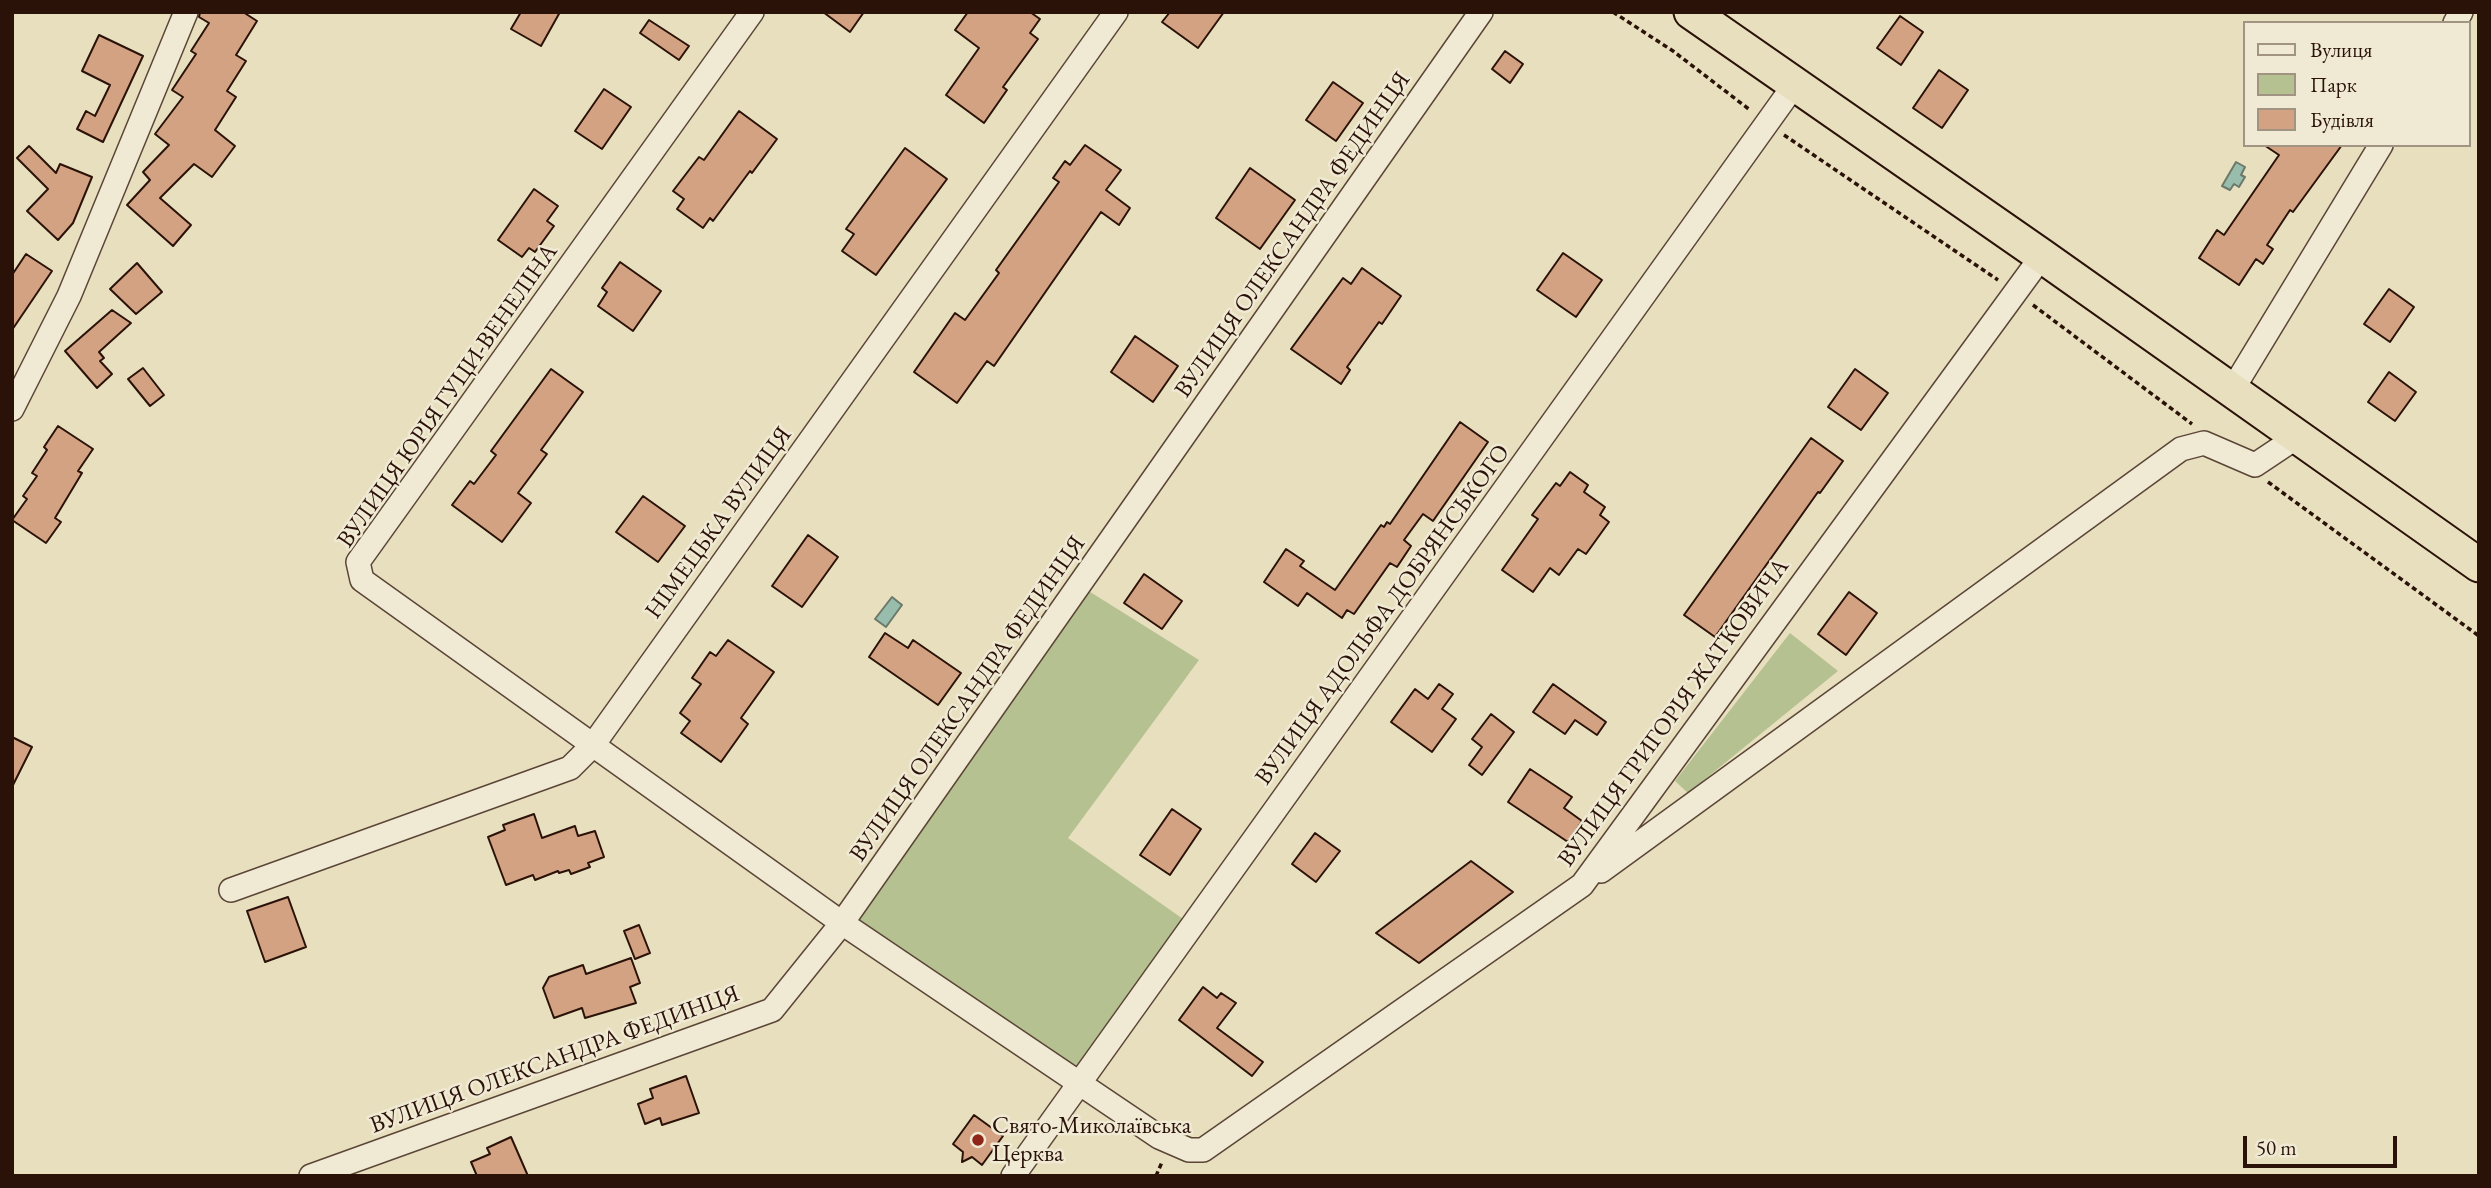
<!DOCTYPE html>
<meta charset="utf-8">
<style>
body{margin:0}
#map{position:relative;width:2491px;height:1188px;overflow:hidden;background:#e8dfbf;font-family:"EB Garamond",serif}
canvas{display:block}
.frame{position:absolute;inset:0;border:14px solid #2b1208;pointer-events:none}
.legend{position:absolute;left:2243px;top:21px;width:228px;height:126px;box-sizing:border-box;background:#f0ead5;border:2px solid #a19483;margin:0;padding:9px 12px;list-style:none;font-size:21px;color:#2b1208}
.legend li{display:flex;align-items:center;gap:14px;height:35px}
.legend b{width:35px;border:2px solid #a19483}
.scale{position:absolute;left:2243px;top:1136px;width:154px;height:32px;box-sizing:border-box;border:4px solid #2b1208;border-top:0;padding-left:9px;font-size:21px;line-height:24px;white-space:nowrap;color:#2b1208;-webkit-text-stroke:5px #f0ead5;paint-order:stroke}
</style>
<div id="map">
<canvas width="2491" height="1188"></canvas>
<div class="frame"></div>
<ul class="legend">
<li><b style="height:9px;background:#f0ead5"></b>Вулиця</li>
<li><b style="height:19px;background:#b6c191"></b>Парк</li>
<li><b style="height:19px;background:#d2a283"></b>Будівля</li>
</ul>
<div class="scale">50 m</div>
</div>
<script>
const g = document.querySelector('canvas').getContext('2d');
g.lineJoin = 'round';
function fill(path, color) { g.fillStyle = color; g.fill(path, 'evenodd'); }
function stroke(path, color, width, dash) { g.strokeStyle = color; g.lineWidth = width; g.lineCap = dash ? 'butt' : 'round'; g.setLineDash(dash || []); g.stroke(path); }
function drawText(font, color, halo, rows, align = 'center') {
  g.font = font + ' "EB Garamond",serif'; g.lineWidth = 5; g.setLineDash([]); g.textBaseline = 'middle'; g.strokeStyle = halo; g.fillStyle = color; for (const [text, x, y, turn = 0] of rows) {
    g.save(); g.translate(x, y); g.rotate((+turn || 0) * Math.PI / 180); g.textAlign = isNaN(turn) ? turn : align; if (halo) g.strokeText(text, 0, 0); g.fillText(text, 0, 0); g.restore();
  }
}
fill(new Path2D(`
 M1079,585l120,75 -131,178 125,88 -112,158 -239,-161z
 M1790,633l48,38 -150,122 -13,-12z`), '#b6c191');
const water = new Path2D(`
 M2236,162l9,5 -4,8 4,2 -6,10 -5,-3 -4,6 -8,-4z
 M892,597l10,8 -16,22 -11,-8z`);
fill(water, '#98bdac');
stroke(water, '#6c796a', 2);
const building = new Path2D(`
 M200,12h43l14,9 -21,34 10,6 -19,30 9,6 -21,33 20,16 -23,31 -18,-13 -34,34 31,27 -18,21 -46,-41 23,-25 -7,-8 26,-27 -14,-11 28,-37 -11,-7 24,-36 -5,-3 18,-28 -10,-6z
 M521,12h39l-19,34 -30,-17z
 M823,12h41l-14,20z
 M968,12h62l10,7 -10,14 8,6 -35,48 4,3 -23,33 -38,-28 33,-47 -24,-18z
 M1170,12h54l-26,36 -36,-26z
 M1900,16l23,16 -22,33 -24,-17z
 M649,20l40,26 -10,14 -39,-27z
 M99,35l44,21 -40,86 -26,-13 9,-18 9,5 15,-31 -28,-14z
 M1505,51l18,13 -13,19 -18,-14z
 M1939,70l29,20 -26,38 -29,-20z
 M1333,82l30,21 -27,38 -30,-21z
 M604,89l27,18 -29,42 -27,-18z
 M739,111l38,28 -25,34 -2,-2 -37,50 -3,-3 -7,10 -26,-19 7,-10 -11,-8 26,-34 5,3z
 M1085,145l36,25 -15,20 24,18 -11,17 -18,-13 -107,154 -7,-5 -30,42 -43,-31 41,-59 10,7 34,-47 -3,-3 63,-88 -6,-4 12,-17 5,4z
 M2264,145h78l-49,67 -3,-2 -23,35 6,4 -10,15 -7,-5 -17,26 -40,-27 18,-28 7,5 55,-80z
 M29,146l27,27 4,-9 32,13 -19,46 -15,17 -31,-29 21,-22 -31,-31z
 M905,148l42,31 -71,96 -34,-24 12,-17 -8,-5z
 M1250,168l45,32 -35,49 -44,-31z
 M534,189l24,17 -11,15 7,5 -19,26 -6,-4 -7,9 -24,-17z
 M1563,253l39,27 -26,37 -39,-27z
 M26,254l26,17 -40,59v-55z
 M620,262l41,29 -28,40 -35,-25 9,-14 -5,-4z
 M137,263l25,29 -26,22 -26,-25z
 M1362,268l39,28 -19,28 -3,-2 -32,45 3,3 -9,14 -50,-35 52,-71 8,6z
 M2389,289l25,18 -24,35 -26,-18z
 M112,310l19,13 -32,29 5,6 -4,3 12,13 -15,14 -32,-37z
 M1135,336l43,30 -25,36 -42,-30z
 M143,368l21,27 -14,11 -22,-27z
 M551,369l32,23 -42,58 6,4 -29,39 13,10 -29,39 -50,-37 18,-24 4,3 22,-29 -5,-4z
 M1855,369l33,24 -27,37 -33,-23z
 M2389,372l27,20 -21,29 -27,-19z
 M1460,422l28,20 -55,79 -10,-7 -19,26 7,6 -14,21 -7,-4 -36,51 -7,-4 -5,8 -35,-25 -9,13 -34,-24 22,-33 18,12 -4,5 35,24 46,-65 3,2 3,-5 3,2z
 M58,426l35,23 -15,22 4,2 -27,45 6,4 -15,21 -34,-23 15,-21 -4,-3 14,-20 -5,-3 15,-23 -3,-3z
 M1811,438l32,23 -23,32 -2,-1 -103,145 -31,-22z
 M1570,472l18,13 -4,7 21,15 -5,8 9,7 -23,32 -8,-5 -19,26 -9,-7 -17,24 -31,-22 36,-51 -6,-4 24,-32 4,3z
 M643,496l42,30 -27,36 -42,-30z
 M808,535l30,22 -36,50 -30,-21z
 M1144,574l38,27 -20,28 -38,-26z
 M1849,592l28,21 -31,42 -28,-21z
 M885,633l23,15 5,-8 48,33 -23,32 -69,-48z
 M728,640l46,32 -33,46 7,6 -27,38 -40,-29 9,-12 -10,-8 21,-29 -9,-6 18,-26 6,4z
 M1439,684l14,10 -11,15 14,10 -24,33 -41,-30 24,-33 13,10z
 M1553,684l53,38 -9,13 -22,-15 -10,14 -32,-22z
 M1491,714l23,18 -32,43 -13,-10 13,-18 -10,-8z
 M12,737l20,10 -20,40z
 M1530,769l42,28 -8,11 18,13 -14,21 -60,-40z
 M1172,809l29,20 -31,46 -30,-20z
 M534,814l8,24 33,-12 3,10 17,-5 9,26 -16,6 2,4 -19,7 -2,-4 -10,3 -1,-2 -23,9 -2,-5 -27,10 -18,-48 17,-7 -2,-5z
 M1315,833l25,18 -24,31 -24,-18z
 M1471,861l42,31 -94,71 -43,-30z
 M288,897l18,50 -41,15 -18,-51z
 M639,925l11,28 -15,6 -11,-28z
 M631,958l9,25 -10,4 6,16 -51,15 -3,-10 -28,10 -11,-30 6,-11 34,-12 3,9z
 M1203,987l14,11 4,-5 15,10 -19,25 46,34 -11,14 -73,-56z
 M686,1076l13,37 -37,12 -2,-7 -15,6 -7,-20 15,-6 -3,-9z
 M974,1115l29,21 -21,29 -10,-8 -10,5 1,-10 -10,-8z
 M511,1137l17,39h-51l-6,-14 19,-8 -3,-6z`);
fill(building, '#d2a283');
stroke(building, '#2b1208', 2);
const minor = new Path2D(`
 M752,12l-394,550 4,18 480,343 317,214 30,13h14l379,-265 460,-629
 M2455,23l6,-11
 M2231,392l150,-247
 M12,409l57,-113 117,-284
 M1601,871l580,-422 23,-6 51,22 42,-28
 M231,890l339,-122 23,-23 523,-733
 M311,1176l461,-166 70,-87 639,-911
 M1013,1176l782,-1092`);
const highway = new Path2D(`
 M1691,12l351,244 437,309`);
stroke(minor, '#5a4536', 26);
stroke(highway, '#2b1208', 37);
stroke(new Path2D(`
 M1613,12l60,39 77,59
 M1784,135l214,145
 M2033,305l159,119
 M2268,482l211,154
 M1156,1176l6,-14`), '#2b1208', 3.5, [5, 3.5]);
stroke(minor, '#f0ead5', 23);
stroke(highway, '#e8dfbf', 33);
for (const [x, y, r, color] of [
 [978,1140,7,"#8f2418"]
]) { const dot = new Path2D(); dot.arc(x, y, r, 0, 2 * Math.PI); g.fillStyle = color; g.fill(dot); stroke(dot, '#f0ead5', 2.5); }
drawText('24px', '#2b1208', '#f0ead5', [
 ["ВУЛИЦЯ ОЛЕКСАНДРА ФЕДИНЦЯ",1293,235,-55],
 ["ВУЛИЦЯ ЮРІЯ ГУЦИ-ВЕНЕЛІНА",448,396,-55],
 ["НІМЕЦЬКА ВУЛИЦЯ",719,523,-54],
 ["ВУЛИЦЯ АДОЛЬФА ДОБРЯНСЬКОГО",1383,615,-54],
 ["ВУЛИЦЯ ОЛЕКСАНДРА ФЕДИНЦЯ",968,699,-55],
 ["ВУЛИЦЯ ГРИГОРІЯ ЖАТКОВИЧА",1674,713,-54],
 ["ВУЛИЦЯ ОЛЕКСАНДРА ФЕДИНЦЯ",555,1060,-20]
]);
drawText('24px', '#2b1208', '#f0ead5', [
 ["Свято-Миколаївська",992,1126],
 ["Церква",992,1154]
], 'left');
</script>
